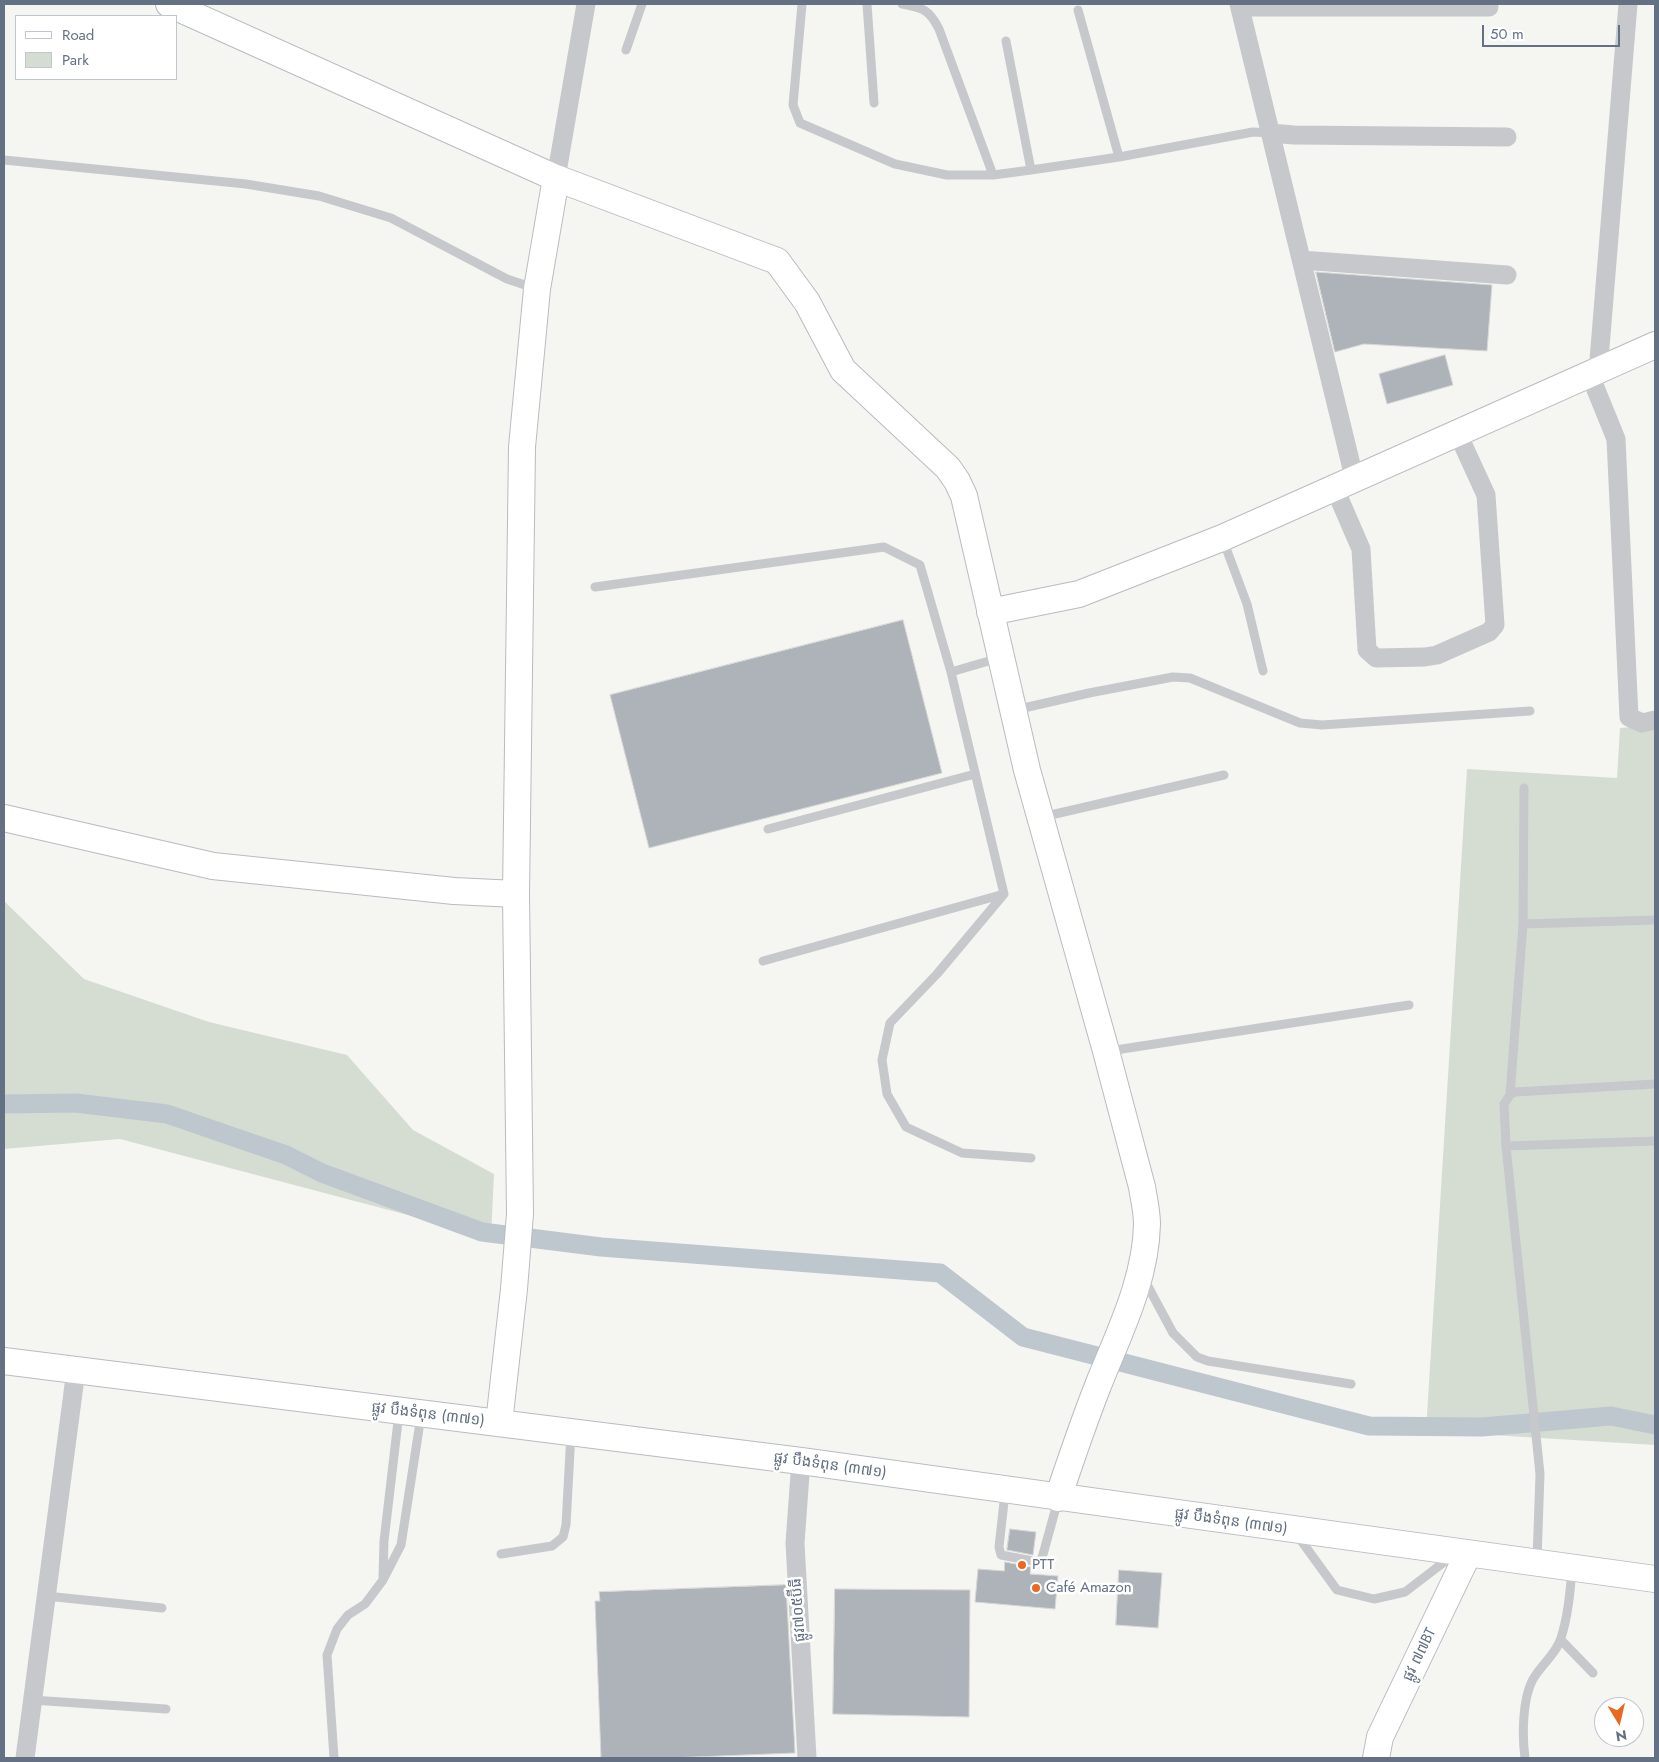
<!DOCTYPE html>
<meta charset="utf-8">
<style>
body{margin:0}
#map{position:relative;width:1659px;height:1762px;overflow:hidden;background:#f5f6f2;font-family:Jost,sans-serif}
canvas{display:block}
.frame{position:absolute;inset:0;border:5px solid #647184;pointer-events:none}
.legend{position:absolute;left:15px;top:15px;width:162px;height:65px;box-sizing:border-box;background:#fff;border:1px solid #c1c6ce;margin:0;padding:6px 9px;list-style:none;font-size:15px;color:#647184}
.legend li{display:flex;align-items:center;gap:10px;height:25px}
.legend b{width:25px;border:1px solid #c1c6ce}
.north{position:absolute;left:1594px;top:1697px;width:50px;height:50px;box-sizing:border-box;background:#fff;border:1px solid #c1c6ce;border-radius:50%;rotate:171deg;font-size:14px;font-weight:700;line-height:20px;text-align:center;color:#647184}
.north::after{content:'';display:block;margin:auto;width:18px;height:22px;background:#e8691f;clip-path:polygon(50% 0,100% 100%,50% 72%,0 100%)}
.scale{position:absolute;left:1482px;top:25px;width:138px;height:22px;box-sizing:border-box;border:2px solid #647184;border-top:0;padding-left:6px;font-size:15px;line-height:18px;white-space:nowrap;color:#647184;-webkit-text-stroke:4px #fff;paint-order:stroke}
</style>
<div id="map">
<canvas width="1659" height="1762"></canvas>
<div class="frame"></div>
<ul class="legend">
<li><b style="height:6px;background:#fff"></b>Road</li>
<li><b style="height:14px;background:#d5ddd3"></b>Park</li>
</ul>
<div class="north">N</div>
<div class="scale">50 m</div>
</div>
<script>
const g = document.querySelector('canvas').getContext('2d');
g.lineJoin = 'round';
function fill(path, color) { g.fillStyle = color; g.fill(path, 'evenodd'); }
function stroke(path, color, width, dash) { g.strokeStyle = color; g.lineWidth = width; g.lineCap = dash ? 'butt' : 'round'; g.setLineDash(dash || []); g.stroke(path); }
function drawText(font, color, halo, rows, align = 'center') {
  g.font = font + ' Jost,"Noto Sans Khmer",sans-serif'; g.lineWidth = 5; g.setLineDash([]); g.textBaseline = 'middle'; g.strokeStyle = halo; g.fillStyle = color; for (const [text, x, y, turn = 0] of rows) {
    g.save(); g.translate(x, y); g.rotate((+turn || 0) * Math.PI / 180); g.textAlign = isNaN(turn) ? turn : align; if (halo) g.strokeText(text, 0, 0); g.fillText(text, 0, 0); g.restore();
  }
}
fill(new Path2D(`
 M1655,725v720l-229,-14 41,-662 150,9 3,-50z
 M4,901l80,78 125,43 138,33 66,75 81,44 -3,63 -371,-98 -116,10z`), '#d5ddd3');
stroke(new Path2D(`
 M4,1104l72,-1 91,11 119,41 36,18 160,59 119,15 339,26 83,64 346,89 113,1 129,-11 44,9`), '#bec7ce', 19);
const building = new Path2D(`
 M1316,272l176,13 -5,66 -123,-7 -29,8z
 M1445,355l8,30 -66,19 -8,-30z
 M903,620l39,153 -293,75 -39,-153z
 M1010,1529l26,3 -3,23 -26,-5z
 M1005,1562l26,5 -1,7 28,2 -3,33 -80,-7 3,-33 26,2z
 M1119,1570l43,3 -4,55 -42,-3z
 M786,1585l9,168 -127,5h-67l-6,-157h5l-1,-9z
 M835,1589l135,1 -1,127 -136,-3z`);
fill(building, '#aeb3ba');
stroke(building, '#d7d7d5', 1);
const secondary = new Path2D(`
 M169,4l387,174 221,83 30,41 36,68 105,98 9,13 7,15 63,274 79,281 36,136c2,12 5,25 5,37 -1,56 -28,109 -48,159 -15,38 -28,76 -41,115
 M990,612l89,-18 143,-56 433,-193
 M4,818l209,48 241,25 62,3
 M4,1361l797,100 854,118
 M499,1423l15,-134 6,-75 -4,-320 6,-447 15,-158 19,-111
 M1376,1758l4,-21 88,-183`);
stroke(secondary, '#b8bbc0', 28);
stroke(new Path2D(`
 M802,4l-9,101 7,18 95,41 52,11h46l38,-5 88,-13 134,-25 17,1
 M867,4l7,99
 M902,4c21,4 27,5 37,25l54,146
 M1078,10l41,147
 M1006,41l25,129
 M626,50l16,-46
 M4,160l242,24 73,12 72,22 116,61 27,9
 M1223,540l24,64 16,67
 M595,587l289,-40 36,18 31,107 53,222 -67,80 -47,49 -8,37 5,34 19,33 56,26 69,5
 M951,672l48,-14
 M1015,710l74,-17 84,-16 17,1 110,45 22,2 208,-14
 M1042,817l182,-42
 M768,829l207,-55
 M1523,924l132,-4
 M763,961l241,-67
 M1109,1051l300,-46
 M1510,1095l13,-171 1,-136
 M1506,1146l-2,-42 6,-9 5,-3 140,-8
 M1144,1279l29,54 24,24 11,4 143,23
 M1005,1493l-6,54 2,8 37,7 4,-4 16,-58
 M1297,1535l40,55 37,9 31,-7 47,-36
 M501,1554l51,-8 11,-9 3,-12 5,-92
 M1537,1560l3,-86 -34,-328 149,-5
 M383,1577l1,-36 15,-128
 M46,1596l116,12
 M1561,1640l32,33
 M32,1700l134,9
 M334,1758l-7,-103 10,-26 11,-14 17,-11 18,-24 18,-35 20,-129
 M1525,1758c-3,-22 -3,-63 10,-82 8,-12 22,-24 26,-38 7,-22 9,-45 11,-68`), '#c6c8cc', 9);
stroke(new Path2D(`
 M1239,4l116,477
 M1240,7h249
 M1270,133l24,2 213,2
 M556,178l30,-174
 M1301,260l206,15
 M1598,372l30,-368
 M1590,375l26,64 13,278 13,6 13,-3
 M1335,489l26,60 6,101 9,8 49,-1 12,-2 52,-23 6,-7 -9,-130 -28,-61
 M801,1461l-6,82 12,215
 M25,1758l51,-388`), '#c6c8cc', 19);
stroke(secondary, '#fff', 26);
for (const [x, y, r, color] of [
 [1022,1565,5,"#e8691f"],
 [1036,1588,5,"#e8691f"]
]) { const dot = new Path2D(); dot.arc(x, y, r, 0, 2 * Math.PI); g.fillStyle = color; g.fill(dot); stroke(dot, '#fff', 2); }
drawText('15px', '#647184', '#fff', [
 ["ផ្លូវ បឹងទំពុន (៣៧១)",428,1415,7],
 ["ផ្លូវ បឹងទំពុន (៣៧១)",830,1466,8],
 ["ផ្លូវ បឹងទំពុន (៣៧១)",1231,1522,8],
 ["ផ្លូវ៧០៥ប៊ីធី",799,1610,-94],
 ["ផ្លូវ ៧៧BT",1420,1655,-64]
]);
drawText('15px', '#647184', '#fff', [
 ["PTT",1032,1565],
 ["Café Amazon",1046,1588]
], 'left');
</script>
